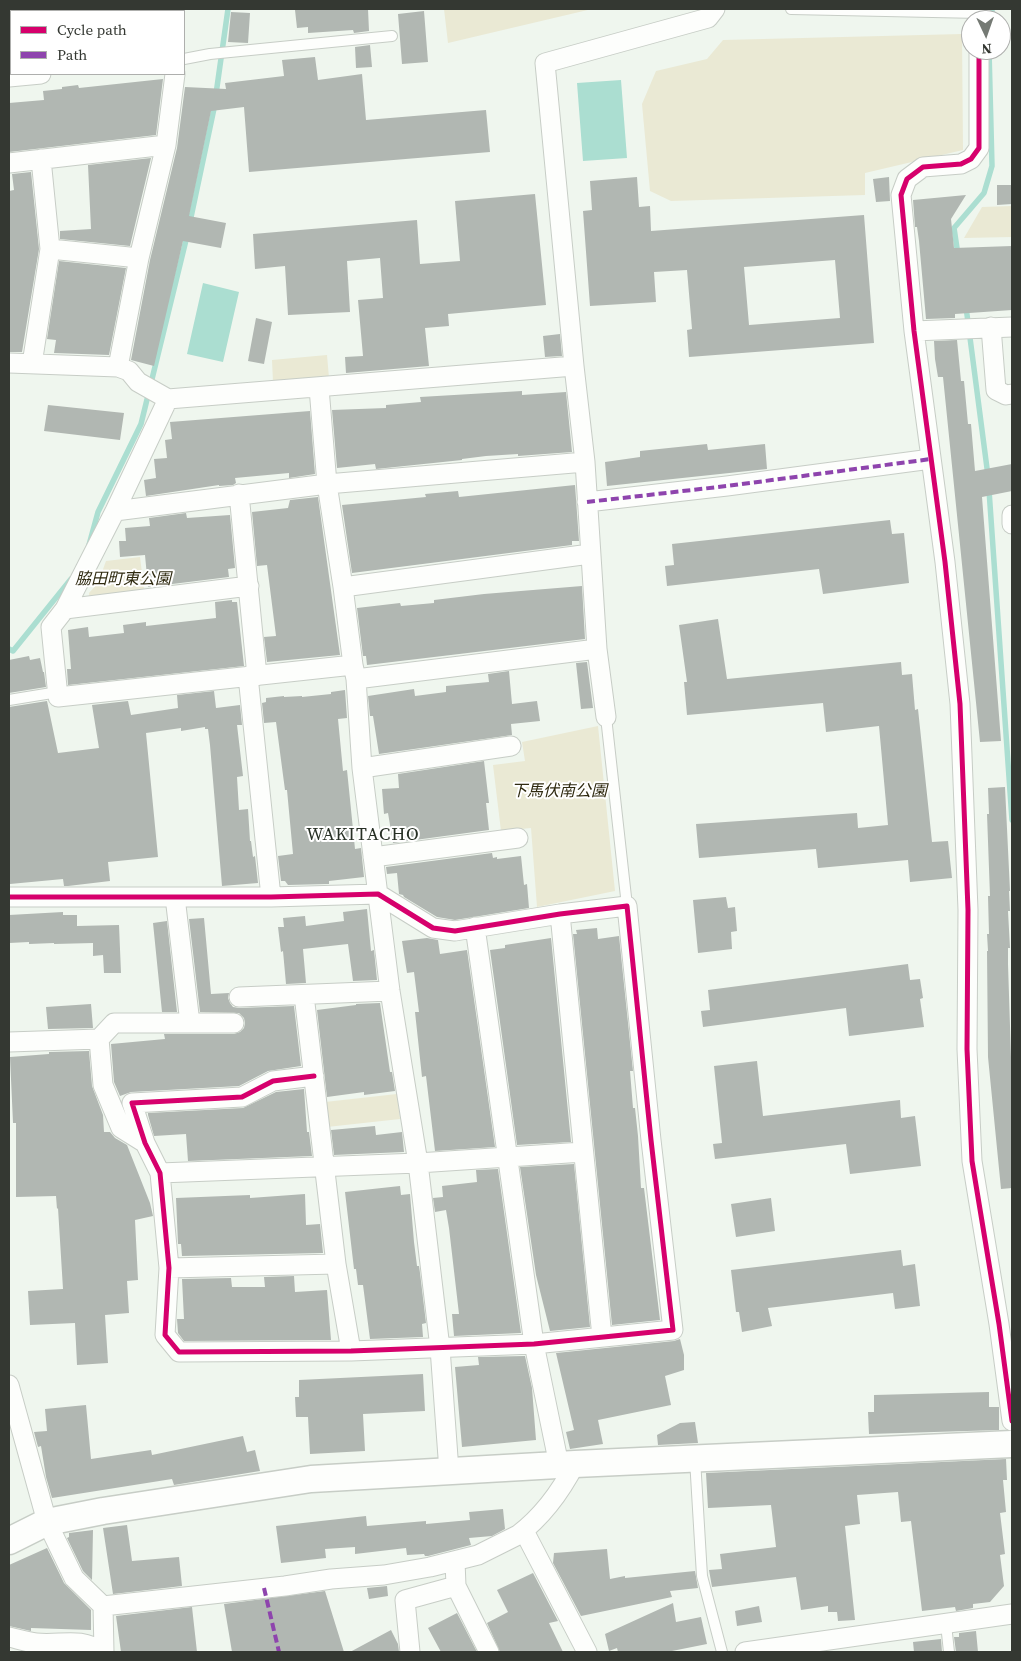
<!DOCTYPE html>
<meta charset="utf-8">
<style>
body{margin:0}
#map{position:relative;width:1021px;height:1661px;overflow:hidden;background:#eff6ee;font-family:"Source Serif 4",serif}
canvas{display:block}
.frame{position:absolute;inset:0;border:10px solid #343832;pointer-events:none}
.legend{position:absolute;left:10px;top:10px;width:175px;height:65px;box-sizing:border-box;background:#fff;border:1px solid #aeafad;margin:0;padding:6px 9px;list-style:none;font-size:15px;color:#343832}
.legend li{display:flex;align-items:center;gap:10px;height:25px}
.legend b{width:25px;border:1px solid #aeafad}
.north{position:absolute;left:961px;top:10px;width:50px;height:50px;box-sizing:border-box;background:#fff;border:1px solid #aeafad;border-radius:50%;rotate:177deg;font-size:14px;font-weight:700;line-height:20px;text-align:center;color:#343832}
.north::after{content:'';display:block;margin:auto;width:18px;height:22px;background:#757a74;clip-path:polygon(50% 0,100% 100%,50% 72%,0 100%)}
</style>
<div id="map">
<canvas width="1021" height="1661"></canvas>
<div class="frame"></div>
<ul class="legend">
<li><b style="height:6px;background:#d6006c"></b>Cycle path</li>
<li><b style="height:6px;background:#8e44ad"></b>Path</li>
</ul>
<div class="north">N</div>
</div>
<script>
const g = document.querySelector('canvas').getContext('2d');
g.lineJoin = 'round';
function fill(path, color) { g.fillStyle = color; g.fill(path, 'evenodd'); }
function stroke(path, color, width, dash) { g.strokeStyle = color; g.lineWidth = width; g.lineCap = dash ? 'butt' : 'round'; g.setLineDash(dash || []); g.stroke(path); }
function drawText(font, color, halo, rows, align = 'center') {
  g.font = font + ' "Source Serif 4","Noto Sans JP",serif'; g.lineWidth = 4; g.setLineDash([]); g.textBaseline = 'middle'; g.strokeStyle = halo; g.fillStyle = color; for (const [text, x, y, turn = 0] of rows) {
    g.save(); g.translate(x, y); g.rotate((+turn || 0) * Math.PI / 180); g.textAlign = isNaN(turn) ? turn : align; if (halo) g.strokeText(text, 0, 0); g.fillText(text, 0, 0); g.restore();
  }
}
fill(new Path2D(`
 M444,9h148l-144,34z
 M962,34l1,116 -98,23v22l-194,6 -21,-10 -8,-87 14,-33 51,-12 16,-19z
 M1012,206v31l-48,1 18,-31z
 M327,355l2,23 -56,4 -1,-22z
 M140,557l5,40 -55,6 -1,-10 9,-10 8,-22z
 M598,726l17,165 -78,16 -6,-79 -30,3 -8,-66 32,-4 -3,-19z
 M397,1094l3,25 -73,8 -2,-25z`), '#eae9d4');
fill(new Path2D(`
 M621,80l6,78 -44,3 -6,-78z
 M203,283l36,9 -16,70 -36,-8z`), '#abded1');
stroke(new Path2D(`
 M992,20v-11
 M216,94l12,-85
 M190,222l25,-118
 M958,255l-4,-27 30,-35 8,-27 -3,-116
 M966,307l22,169
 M989,490l23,330
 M89,545l9,-33 43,-88 46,-188
 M9,649l4,2 58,-72`), '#abded1', 5.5);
fill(new Path2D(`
 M316,9h52l1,22 -15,2 -1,-3 -45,3v-6l-11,1 -2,-18z
 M424,11l4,51 -26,2 -4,-50z
 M231,12l19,1 -2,30 -20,-1z
 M370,45l2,22 -16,1 -1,-21z
 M315,57l3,23 44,-6 4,46 120,-10 4,42 -241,20 -5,-65 -33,4 -22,105 37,7 -5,25 -38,-7 -29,125 -23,-6 19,-100 27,-112 8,-61 41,2 -1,-6 59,-7 -2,-16z
 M163,79l-7,56 -147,17v-49l35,-3 -1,-9 19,-2v-2l16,-2 1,3z
 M151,158l-21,88 -70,-7v-8l31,-2 -3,-64z
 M31,172l8,77 -17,103h-13v-161l5,-1 -2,-16z
 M637,177l2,30 11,-1 1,25 213,-16 10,128 -185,14 -2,-27 5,-1 -5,-59 -33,2 2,30 -66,4 -7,-95 9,-1 -2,-29zM835,260l5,58 -91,7 -5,-58z
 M889,177l1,24 -14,1 -3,-23z
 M997,185h15v19l-15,1z
 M535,194l11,111 -98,9 1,12 -24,2 4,38 -83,7 -1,-16 18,-1 -5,-56 25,-2 -3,-40 -33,3 3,51 -62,3 -3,-49 -30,3 -2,-35 164,-14 3,44 40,-3 -5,-60z
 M966,195l-15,24 3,29 58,-2v64l-57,4v4l-29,1 -7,-78 -2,-14h-2l-2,-27z
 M59,261l67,7 -17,87 -55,-2 2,-13 -9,-1z
 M256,318l16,4 -8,42 -16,-3z
 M560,334l2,22 -17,1 -2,-21z
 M957,340l4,41h3l4,43h3l4,47 37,-7v27l-30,6 19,244 -21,1 -37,-365h-5l-3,-18 -1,-18z
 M522,391v4l44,-3 6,60 -54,4v-2l-32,2 -24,3v1l-86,9 -1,-5 -38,4 -5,-58 54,-2v-3l35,-3 -1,-5z
 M48,405l76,8 -4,27 -76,-9z
 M310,411l5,63 -26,4v-5l-54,5 1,5 -3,2 -14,1v-1l-73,11 -2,-16 12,-2 -2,-19 13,-1 -2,-18 7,-1 -2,-17z
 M707,444l1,6 57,-6 2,25 -160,17 -2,-24 35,-5v-6z
 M575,485l4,56h-7v4l-220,28 -10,-68 84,-8 -1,-3 33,-3 1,6z
 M318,497l22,158 -73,7 -3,-25 12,-1 -9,-71 -10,1 -5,-54 36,-4 2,-8z
 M186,513l1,5 43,-3 5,53 -7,1 1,8 -81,10 -3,-32 -25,2 -1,-16h7l-1,-13 25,-2 -1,-8z
 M890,520l2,14 12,-1 5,50 -86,11 -4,-25 -152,17 -2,-20 9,-1 -2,-21z
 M582,586l3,53 -218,26 -1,-9h-3l-6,-48 43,-5 1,3 33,-3v-3l50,-6z
 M232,600v2h5l7,64 -176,19 -1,-16h4l-3,-39 20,-3 1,10 35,-4 -1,-8 23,-3v4l70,-8 -1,-16z
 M718,619l9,60 174,-17 1,13 10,-1 3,36 3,-1 14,133 16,-1 4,37 -42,4 -2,-22 -90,8 -2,-19 -117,9 -3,-34 161,-11 1,15 30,-3 -9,-99 -53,6 -3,-29 -136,12 -3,-33h3l-8,-57z
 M29,656l1,4 10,-2 3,14h1l2,15 -37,6v-33z
 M587,662l6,46 -12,1 -5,-46z
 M509,671l3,33 25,-3 3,20 -29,3 1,11 -133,19 -6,-38h-3l-2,-20 46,-7 1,7 31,-4v-6l43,-4 -1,-8z
 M345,690l2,28 -9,1 5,52 4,-1 8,79 6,-1 3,29 -35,4v3l-41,1 -3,-4h-4l-3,-25 15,-2 -6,-64h-2l-2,-15 -7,-53 -12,1 -2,-20 4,-1v-4l18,-2v1l18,-1v1l29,-3v-2z
 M214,691l2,17 24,-3 2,20h-5l6,51 -6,1 2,33 9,-1 2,32h1l2,16 2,-1 3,27 -36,3 -12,-141 -2,-16h-3v-2l-24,4v-3l-35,5 12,124 -50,5 2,19 -42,5h-4l-1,-7 -53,5 -1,-177 38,-6 11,52 41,-5 -7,-43 36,-4 3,14 47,-7 -1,-13z
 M484,761l5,42h-3l3,27 -96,13 -5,-30 -4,1 -2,-25 17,-1 -1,-14z
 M1005,787l5,104h-1l1,20h-2l2,37h-2v16l4,124v100l-11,1 -13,-132 -1,-106h1l-1,-17h2l-1,-38h2l-3,-82h2l-1,-26z
 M492,853l1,5 4,-1v2l24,-3 3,29 3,-1 2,24 -74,12 -18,-3 -33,-20 -1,-2 -4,-1 -2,-21 -10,1 -1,-7z
 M726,897l2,11 7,-1 2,24 -6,1 1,17 -34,4 -5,-53z
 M367,909l4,42 3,-1 3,30 -24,1 -5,-37 -45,5 3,34 -20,1 -3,-33 -2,1 -3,-25h6l-1,-9 22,-2 1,10 38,-5 -1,-9z
 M63,912v3h14v11l42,-1 2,48h-17l-1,-18 -10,1v-13l-39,1v-1l-25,1v-2l-20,1v-28z
 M204,918l7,76 18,-1 -1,5 2,5 3,4 6,1 55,-2 7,60 -33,5 -29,15 -108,6 -11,4 -6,-14 -3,-38 54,-5 -1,-5h70l6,-2 4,-4 1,-5 -1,-5 -5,-5 -39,-1 -11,-93z
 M167,921l10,91h-15l-9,-89z
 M597,928l1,11 21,-3 14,135h-3l3,37h2l3,28 3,52h3l16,132 -48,5 -39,-391h4l-1,-4z
 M427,938l11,2 2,14 27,-4 28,197 -60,4 -9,-75 -4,1 -7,-65h4l-5,-40 -7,1 -5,-32z
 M551,938l20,204 -54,3 -27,-195 15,-2v-3z
 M908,964l2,16 10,-1 3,19 -3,1 4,28 -75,9 -3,-28 -143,19 -2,-16 9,-1 -2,-20z
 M380,1003l10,69h2l3,19 -31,4v-3l-37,5 -10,-87 39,-5v-1z
 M91,1004l2,24 -45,1 -2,-22z
 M89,1051l3,35 11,29 1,17h6l5,6 12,7 23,58 3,13 -18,4 3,60 -11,1 2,32 -24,2 3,48 -31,2 -2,-42 -45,2 -2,-34 35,-2 -5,-81 -1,1 -1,-13 -40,1v-74h-3l-3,-66 39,-3v-2z
 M757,1061l6,55 137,-16 1,18 14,-2 6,50 -71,8 -4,-30 -131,15 -2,-15 9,-1 -8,-77z
 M304,1089l3,43h2l3,24 -124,5 -2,-27 -32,2 -6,-21v-2l95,-5 33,-16z
 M375,1126l1,9 26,-3 2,20 -70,3 -3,-25z
 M574,1164l16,163 -40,4 -14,-56 -16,-108z
 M498,1169l23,164 -67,3 -2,-22h7l-10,-86 -3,-18 -11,2 -2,-14 10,-1 -1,-11 35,-4 -1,-12z
 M400,1186l1,9 9,-1 4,48 3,24h2l1,7 6,50 -4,1 1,13 -53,2 -7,-54h-5l-2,-16h-2l-9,-77z
 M305,1194l1,31 14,-1 3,29 -141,3 -1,-12h-3l-2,-46 74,-3v3z
 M771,1198l4,33 -39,6 -5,-33z
 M901,1250l2,16 12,-2 5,42 -25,3 -2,-16 -125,15 4,18 -30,6 -3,-20h-3l-5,-42z
 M294,1276l1,16 32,-2 4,50 -147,1 -6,-8 -1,-14h7l-2,-40 49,-1 1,9h33l-1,-10z
 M680,1339l4,16v15l-19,6 6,29 -73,15 5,24 -33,5 -4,-17 8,-2 -18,-77 118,-12z
 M525,1356l7,32 4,52 -74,7 -7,-80 24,-2 -1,-8z
 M423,1374l2,37 -62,3 2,37 -55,3 -2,-37h-12l-1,-20h4v-17z
 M989,1392v15h10v23l-130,4 -1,-22h6v-17z
 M86,1405l5,54 60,-9 1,5 91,-19 4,16 8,-2 5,21 -86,14 -2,-6 -120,19 -6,-21 -5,-31 -3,1 -4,-15 13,-1 -2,-22z
 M695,1422l3,21 -40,2 -1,-10 23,-12z
 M1006,1459l1,21h-4l3,32 -6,1 5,41 -5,1 4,31 -14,16 -17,2v4l-17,3 -1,-4 -33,4 -11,-90 -10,1 -3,-30 -41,3 3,29 -15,2 10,94 -17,1 -1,-9h-9v-6l-27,4 -5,-33 -84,10 -3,-17 13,-1 -2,-15 56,-7 -5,-42 -63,3 -2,-35z
 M503,1509l2,20 -13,7 -23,2 2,7 -43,11h-3l-1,-2 -17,1 -1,-7 -51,6v-7l-30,2 1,9 -45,5 -5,-37 90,-10 1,10 59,-5v3l44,-4 -1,-8z
 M127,1525l5,36 47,-4 3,29 -69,8 -10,-66z
 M93,1530l-1,50 -9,-9 -16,-33 2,-1v-4z
 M47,1548l17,35 27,27v20l-60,-2v3l-22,-5v-61z
 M607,1549l3,30 15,-3v2l70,-7 3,17 -28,3 2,6 -91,19 -28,-53 1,-10z
 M533,1573l25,48 -9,2 14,29h-63l-13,-29 21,-11 -11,-22z
 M387,1586l1,10 -19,3 -2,-11z
 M325,1591l19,61h-112l-8,-48z
 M673,1603l3,19 25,-5 6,27 -40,8h-49l-1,-4 -8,3 -4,-17z
 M759,1606l3,16 -25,4 -2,-15z
 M192,1607l5,45h-76l-5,-36z
 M457,1613l20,39h-36l-13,-24z
 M391,1630l7,14 1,8h-49z
 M976,1631l2,21h-22l-2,-15h5v-4z
 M941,1639l1,13h-28l-1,-10z`), '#b1b7b2');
const lane = new Path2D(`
 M791,9l189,4
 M184,59l26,-5 182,-18
 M9,700l49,-8
 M606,717l21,189
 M695,1459l7,117 20,76
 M946,1624l3,28`);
const street = new Path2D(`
 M980,20v-11
 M979,50v98l-8,11 -10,5 -38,3 -16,12 -6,16 13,136 31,231 15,142 8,206 -1,139 5,112 27,163 13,97
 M9,77l32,-3
 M9,163l157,-18
 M50,249l89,9
 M991,327l5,63 10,5 6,-1
 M914,331l98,-4
 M9,363l109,4 11,4 9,11 30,17
 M32,364l18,-115 -9,-90
 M118,367l21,-109 27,-113 9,-71
 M319,388l8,96 16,103 10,78 3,14 6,89 28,223 28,172 22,185 9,123
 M239,494l18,182
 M587,502l140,-16 204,-27
 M115,511l212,-27 258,-22
 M1012,515v9
 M343,587l247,-33
 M65,609l184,-23
 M353,665l-295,32 -7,-70 14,-18 50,-98 53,-112 406,-33
 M248,676l23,221
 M356,679l241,-30
 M606,717l-9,-68 -12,-187 -11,-96 -29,-303 163,-45 7,-9
 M362,768l149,-22
 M373,857l145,-19
 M9,897h262l107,-3 55,34 22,3 105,-17 67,-8 24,234 22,190 -139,14 -183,7 -172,1 -14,-17 4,-67 -9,-95 -15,-30 -13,-40 110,-6 31,-16 41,-5
 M175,897l15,126
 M560,914l42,423
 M475,927l59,417 25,121
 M304,995l32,269 15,87
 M239,997l151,-6
 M9,1042l90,-3
 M145,1143l-24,-15 -18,-43 -4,-46 15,-16h120
 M160,1173l258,-10 165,-11
 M169,1268l167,-4
 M9,1385l38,137 27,56 29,28 1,46
 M524,1531l63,121
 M456,1586l33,66
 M103,1606l182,-20 46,-7 53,-4 46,-8 48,-12 40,-20c25,-19 43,-44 57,-71
 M9,1637c9,2 18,5 27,6 25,3 43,-7 66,9
 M410,1652l-5,-52 51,-14 -1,-25
 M745,1652l267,-38`);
const secondary = new Path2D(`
 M9,1541l38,-19 56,-11 208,-32 264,-15 437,-20`);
stroke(lane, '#c7cdc6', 12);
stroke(street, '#c7cdc6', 21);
stroke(secondary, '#c7cdc6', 29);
stroke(lane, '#fdfefc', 10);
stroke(street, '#fdfefc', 19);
stroke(secondary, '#fdfefc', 26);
stroke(new Path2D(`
 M587,502l140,-16 204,-27
 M264,1588l15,64`), '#8e44ad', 4, [8, 4]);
stroke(new Path2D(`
 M979,50v98l-8,11 -10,5 -38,3 -16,12 -6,16 13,136 31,231 15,142 8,206 -1,139 5,112 27,163 13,97
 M9,897h262l107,-3 55,34 22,3 105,-17 67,-8 24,234 22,190 -139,14 -183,7 -172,1 -14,-17 4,-67 -9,-95 -15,-30 -13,-40 110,-6 31,-16 41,-5`), '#d6006c', 5);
drawText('italic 16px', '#2f2a10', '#fff', [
 ["脇田町東公園",123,580],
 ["下馬伏南公園",559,792]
]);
g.letterSpacing = '1px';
drawText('18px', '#273025', '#fff', [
 ["WAKITACHO",363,835]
]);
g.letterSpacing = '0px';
</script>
